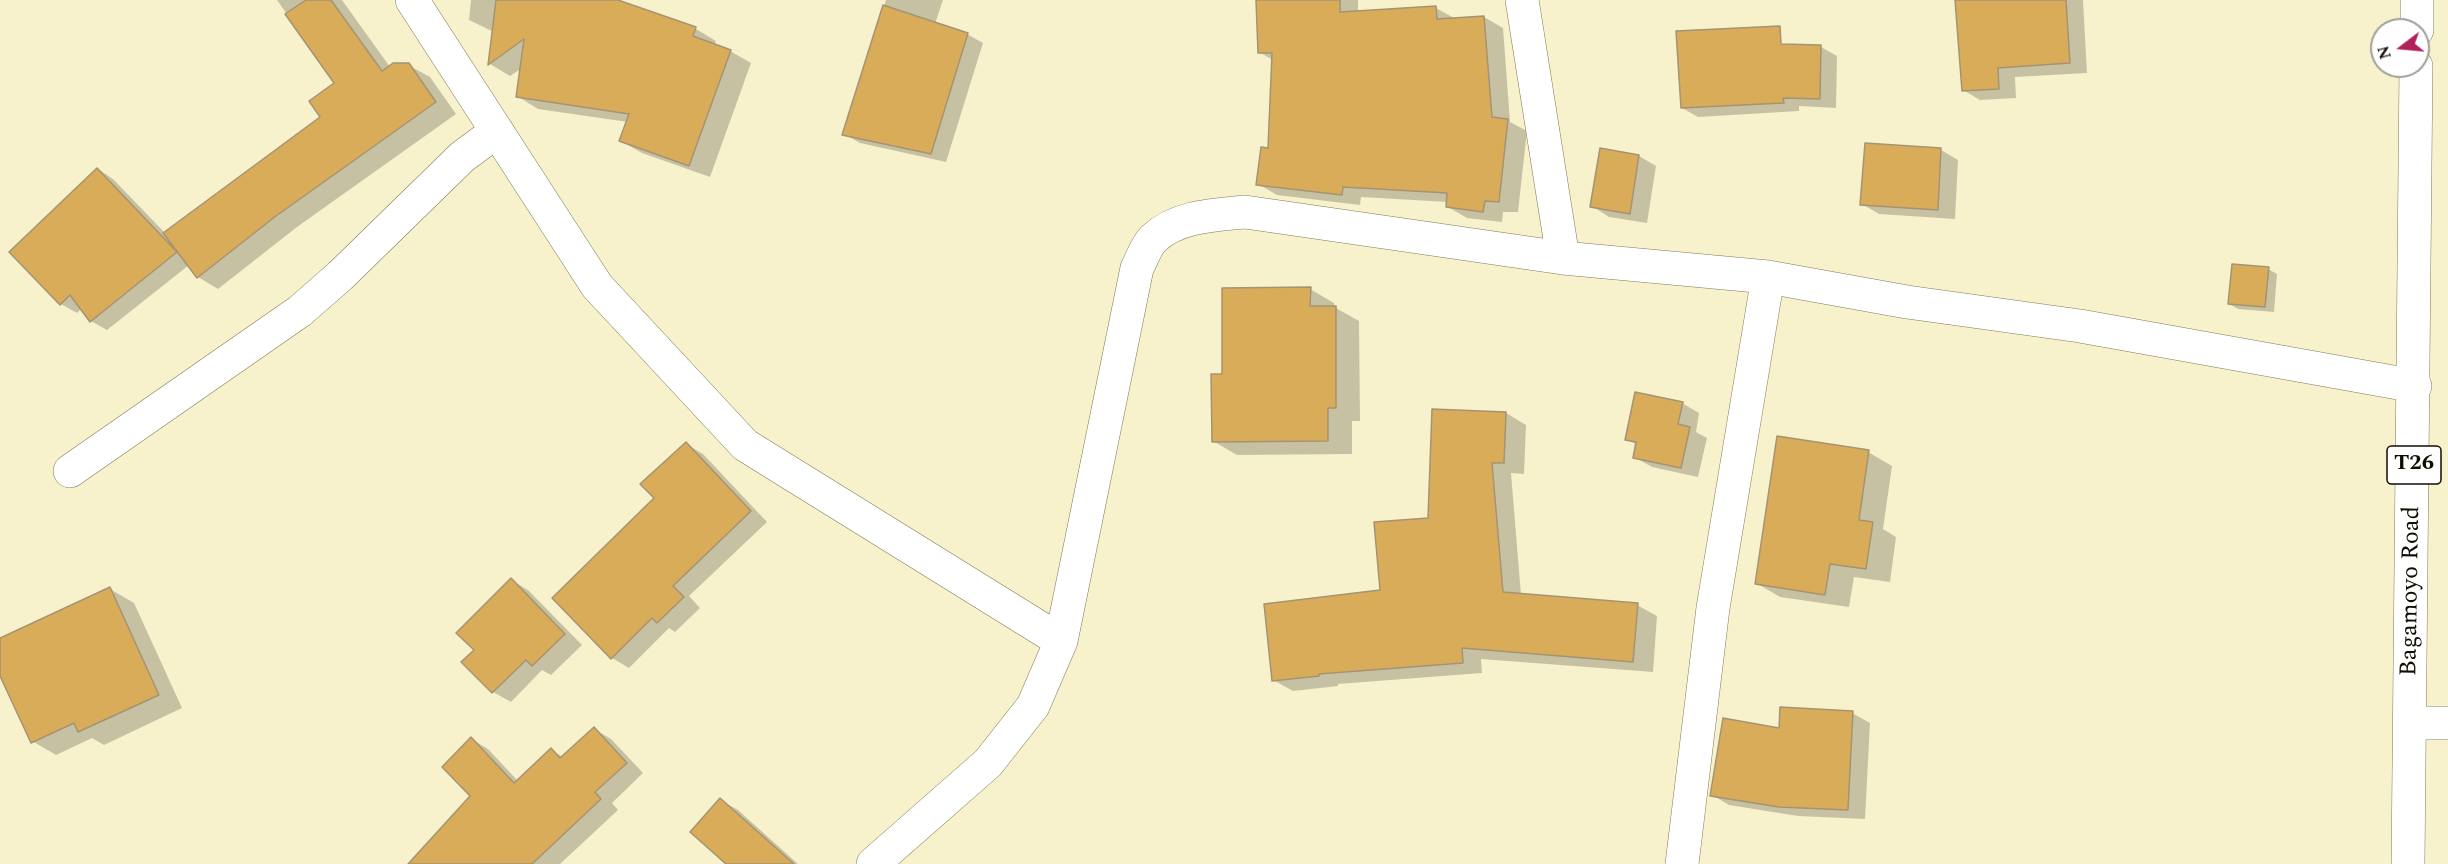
<!DOCTYPE html>
<style>
body{margin:0}
#map{position:relative;width:2448px;height:864px;overflow:hidden;background:#f8f2cc;font-family:Spectral,serif}
canvas{display:block}
.north{position:absolute;left:2370px;top:18px;width:60px;height:60px;box-sizing:border-box;background:#fff;border:2px solid #9f9f9a;border-radius:50%;rotate:254deg;font-size:16px;font-weight:700;line-height:24px;text-align:center;color:#100e03}
.north::after{content:'';display:block;margin:auto;width:21px;height:27px;background:#b0225c;clip-path:polygon(50% 0,100% 100%,50% 72%,0 100%)}
</style>
<div id="map">
<canvas width="2448" height="864"></canvas>
<div class="north">N</div>
</div>
<script>
const g = document.querySelector('canvas').getContext('2d');
g.lineJoin = 'round';
function fill(path, color) { g.fillStyle = color; g.fill(path, 'evenodd'); }
function stroke(path, color, width, dash) { g.strokeStyle = color; g.lineWidth = width; g.lineCap = dash ? 'butt' : 'round'; g.setLineDash(dash || []); g.stroke(path); }
function drawText(font, color, halo, rows, align = 'center') {
  g.font = font + ' Spectral,serif'; g.lineWidth = 4.5; g.setLineDash([]); g.textBaseline = 'middle'; g.strokeStyle = halo; g.fillStyle = color; for (const [text, x, y, turn = 0] of rows) {
    g.save(); g.translate(x, y); g.rotate((+turn || 0) * Math.PI / 180); g.textAlign = isNaN(turn) ? turn : align; if (halo) g.strokeText(text, 0, 0); g.fillText(text, 0, 0); g.restore();
  }
}
fill(new Path2D(`
 M277,0h65l48,67 18,-2 22,12 26,37 -159,113 -79,62 -20,-12 -9,-12 -82,65 -16,-9 -9,-13 -5,5 -16,-9 37,-135 15,10 52,54 157,-116 14,-33z
 M471,0h145l80,29 20,12 -2,5 16,5 21,12 -41,114 -68,-24 -21,-12 7,-19 -90,-13 -21,-13 5,-28 -12,8 -20,-12 4,-32 -25,-12z
 M886,0h57l-8,24 32,10 16,9 -37,119 -86,-19 -16,-9z
 M1258,0h100v13l78,-5 20,11 28,-2 19,11 7,94 17,9 -9,81h-15l-1,10 -35,-4 -19,-11v-5l-87,-5 -1,8 -83,-10 -19,-11 12,-35 3,-89 -14,-8z
 M1957,0h126l4,73 -72,4 1,21 -36,2 -17,-10z
 M1821,47l16,9 -1,52 -37,-2v5l-101,6 -16,-9z
 M1866,145l75,5 17,10 -3,59 -76,-5 -17,-10z
 M1639,156l17,10 -9,57 -38,-6 -17,-11z
 M2268,269l9,5 -3,38 -36,-3 -9,-5z
 M1310,289l24,14v4l25,14 1,100h-8v33l-115,1 -24,-14z
 M1682,403l17,10 -3,19 11,6 -9,39 -46,-10 -18,-10 3,-12 -10,-6z
 M1433,411l73,2 20,12 -2,49 -13,-1 10,122 116,10 20,11 -4,56 -172,-13 1,14 -144,11v2l-45,5 -20,-11 108,-88 49,-72z
 M686,444l17,10 64,68 -78,74 11,12 -25,24 -6,-4 -40,40 -17,-10 -57,-60 101,-100z
 M1868,452l24,14 -9,63 13,8 -6,45 -36,-5 -5,30 -69,-10 -24,-14z
 M511,580l17,10 54,55 -31,30 -9,-5 -31,32 -18,-10 -30,-30 13,-12z
 M110,589l24,14 48,105 -78,37 -12,-7 -36,17 -24,-14 -32,-69v-32z
 M1852,713l18,10 -5,96 -67,-3 -69,-11 -17,-10 69,-66z
 M594,729l17,10 32,34 -31,30 6,7 -58,54h-150l62,-68 -1,-57 17,10 30,32 33,-31 12,7z
 M720,800l18,10 60,54h-70z`), '#0003');
const building = new Path2D(`
 M306,0h25l51,71 11,-8h16l27,39 -160,114 -79,62 -34,-45 157,-116 -11,-16 25,-18 -49,-69z
 M496,0h122l78,27 -3,9 38,14 -42,116 -70,-25 10,-27 -113,-17 8,-58 -36,26z
 M1256,0h84v12l96,-6 1,13 47,-3 8,101 16,2 -9,83 -14,-1 -2,11 -37,-5 1,-14 -104,-6 -1,8 -86,-10 5,-38 7,1 4,-95h-14z
 M1955,0h111l4,63 -72,5 1,21 -37,2z
 M883,5l85,28 -37,121 -89,-19z
 M1780,26l1,18 40,1 -1,54 -37,-1 1,5 -103,5 -5,-77z
 M1865,143l76,5 -3,62 -78,-5z
 M1600,148l39,7 -9,59 -40,-7z
 M97,168l80,84 -87,70 -20,-27 -10,10 -51,-53z
 M2232,264l37,3 -4,40 -37,-3z
 M1311,287l-1,19h26v102h-8v33l-116,1 -1,-68h11v-86z
 M1635,392l48,10 -5,22 12,3 -9,41 -48,-10 3,-16 -11,-2z
 M1432,409l74,3 -2,51h-12l11,129 135,11 -5,59 -171,-14 1,15 -144,11v2l-47,5 -8,-77 116,-14 -6,-68 54,-4z
 M1777,436l92,14 -10,70 14,2 -7,47 -36,-5 -5,31 -70,-11z
 M686,442l65,69 -78,75 11,11 -27,26 -5,-5 -41,41 -59,-61 102,-100 -14,-14z
 M511,578l54,56 -33,32 -6,-6 -34,33 -31,-31 13,-12 -18,-17z
 M110,587l49,108 -81,37 -4,-9 -43,20 -31,-67v-38z
 M1780,707l73,4 -5,99 -69,-3 -69,-11 13,-78 56,10z
 M594,727l33,36 -32,29 6,7 -69,65h-124l62,-68 -28,-29 29,-30 43,46 37,-35 9,10z
 M720,798l74,66h-68l-36,-32z`);
fill(building, '#d9ac59');
stroke(building, '#a59373', 1.5);
const minor = new Path2D(`
 M412,0l185,286 148,159 316,196
 M1522,0l41,258
 M70,471l230,-160 40,-35 122,-119 35,-26
 M2410,723h38
 M873,864l115,-101 45,-57 28,-65 76,-373c5,-9 9,-22 16,-29 24,-23 61,-24 92,-27l318,46 205,19 139,25 173,24 335,60
 M1682,864l31,-256 55,-331`);
const highway = new Path2D(`
 M2417,30v-30
 M2408,864l8,-798`);
stroke(minor, '#7f7a57', 34);
stroke(highway, '#7f7a57', 34);
stroke(minor, '#fff', 33);
stroke(highway, '#fff', 33);
for (const [x, y, w] of [
 [2414,465,54]
]) { const box = new Path2D(); box.roundRect(x - w / 2, y - 19, w, 38, 4.5); g.fillStyle = '#fff'; g.fill(box); stroke(box, '#100e03', 1.5); }
drawText('bold 22px', '#100e03', null, [
 ["T26",2414,465]
]);
drawText('24px', '#100e03', '#fff', [
 ["Bagamoyo Road",2412,591,-89]
]);
</script>
